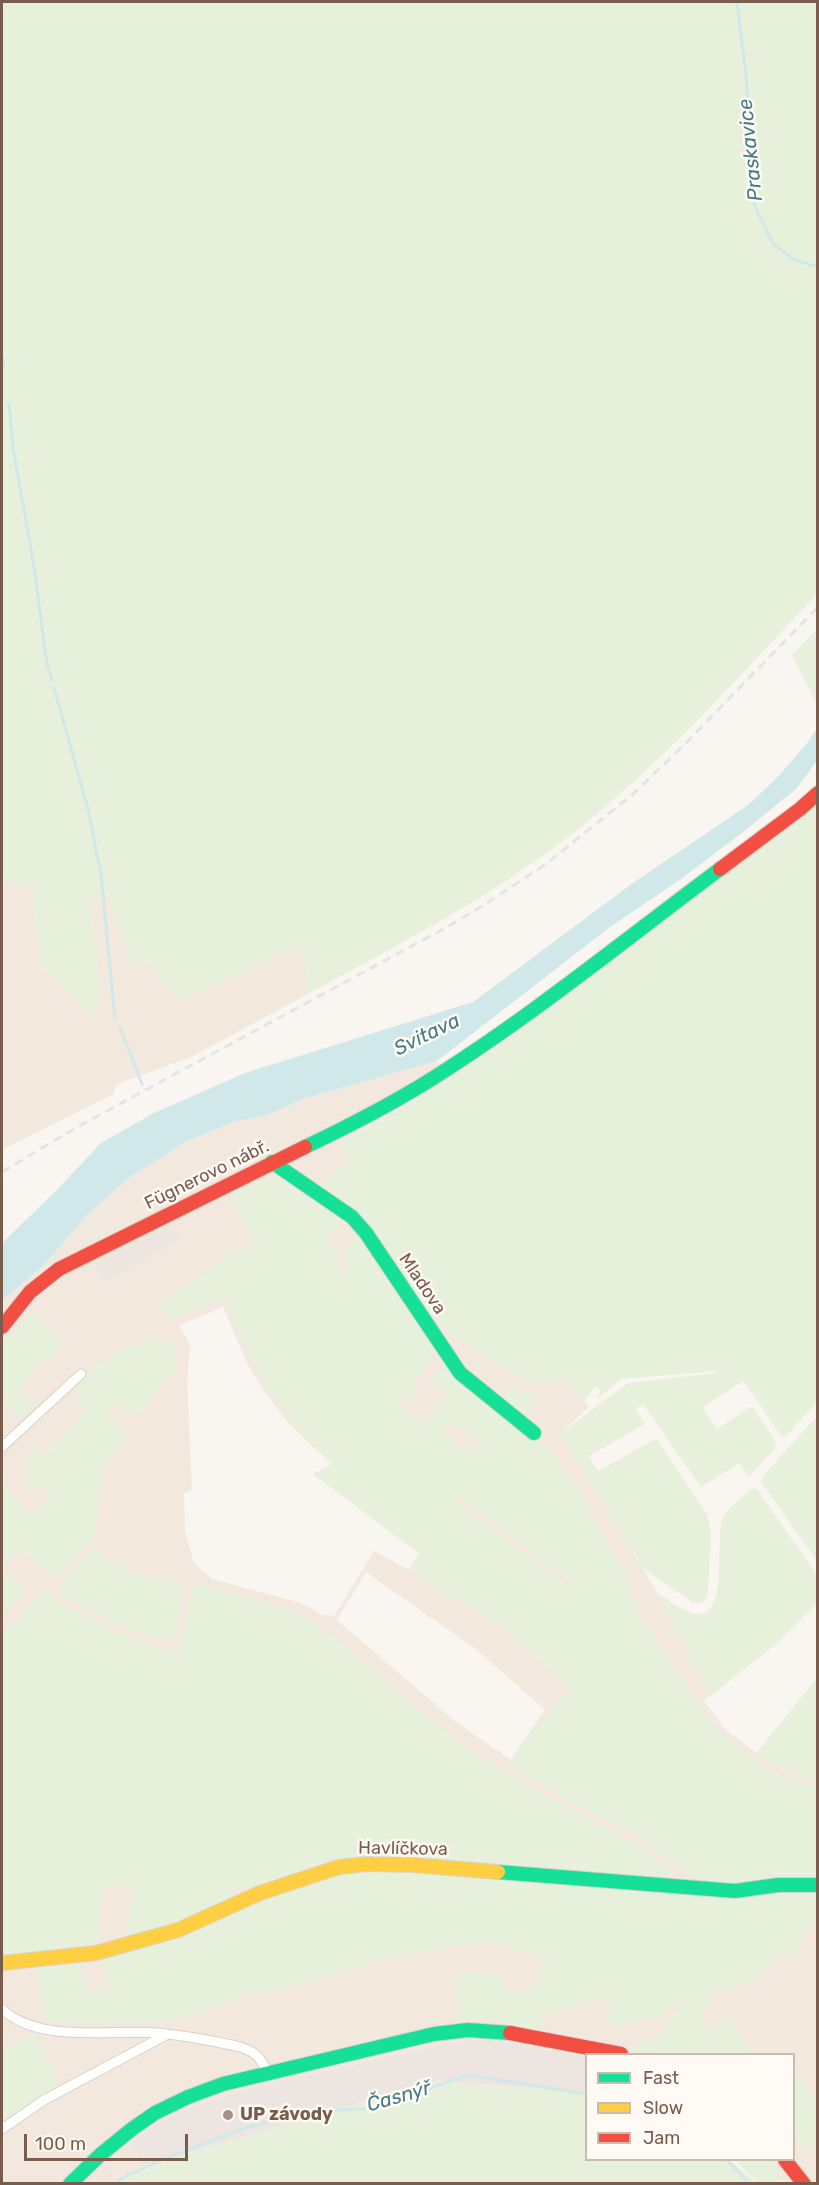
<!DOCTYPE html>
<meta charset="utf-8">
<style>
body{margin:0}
#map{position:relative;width:819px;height:2185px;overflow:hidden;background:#f9f5f0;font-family:Rubik,sans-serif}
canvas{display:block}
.frame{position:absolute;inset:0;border:3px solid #7a5c4d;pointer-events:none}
.legend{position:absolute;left:585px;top:2053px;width:210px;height:108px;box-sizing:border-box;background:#fffaf3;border:2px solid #cabbb1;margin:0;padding:8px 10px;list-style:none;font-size:18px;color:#7a5c4d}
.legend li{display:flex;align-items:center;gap:12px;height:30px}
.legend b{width:30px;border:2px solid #cabbb1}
.scale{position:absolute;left:24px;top:2134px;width:164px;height:27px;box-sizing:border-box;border:3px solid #7a5c4d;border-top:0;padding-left:8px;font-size:18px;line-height:21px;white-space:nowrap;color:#7a5c4d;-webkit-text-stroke:4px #fffaf3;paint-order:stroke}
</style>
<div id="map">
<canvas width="819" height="2185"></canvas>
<div class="frame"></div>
<ul class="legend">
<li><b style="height:8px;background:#16e098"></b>Fast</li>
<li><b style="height:8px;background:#ffcf43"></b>Slow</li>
<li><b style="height:8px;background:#f24e42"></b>Jam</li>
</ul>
<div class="scale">100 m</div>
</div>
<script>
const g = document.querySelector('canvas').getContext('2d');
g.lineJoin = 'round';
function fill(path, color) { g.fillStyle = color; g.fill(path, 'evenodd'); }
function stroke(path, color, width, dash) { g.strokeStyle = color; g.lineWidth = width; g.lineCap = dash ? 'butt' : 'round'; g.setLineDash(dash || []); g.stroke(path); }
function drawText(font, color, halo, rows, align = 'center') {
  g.font = font + ' Rubik,sans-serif'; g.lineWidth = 5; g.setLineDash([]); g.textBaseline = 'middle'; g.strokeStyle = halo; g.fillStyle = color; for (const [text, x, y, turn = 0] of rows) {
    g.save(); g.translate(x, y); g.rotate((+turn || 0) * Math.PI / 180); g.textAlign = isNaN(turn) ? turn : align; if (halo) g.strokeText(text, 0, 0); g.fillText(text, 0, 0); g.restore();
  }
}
fill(new Path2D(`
 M2,879l31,10 6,75 50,47 7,10 3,-34 -9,-87 19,-5 21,68 15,-2 44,34 109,-49 10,29v19l-117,63 -76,28 -1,9 -112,56z
 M437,1061l10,19 -106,62 9,19 -34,25 136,148 78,50 32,-5 27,28 -28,26 93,154 56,104 -6,10 21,28 31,24 24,15 37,14v401h-34l-11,-23h22v-106h-208v3l-105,-19 -72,14 -166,38 -55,18 -55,34 8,24 -22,17h-117v-882l43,-37 43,-50 41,-36 58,-37 47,-19 33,-7 36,-16zM223,1307l25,58 14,23 27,36 43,40 -19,10 107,80 -11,16 -35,-19 -40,65 -12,-1 -21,-12 -89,-24 -18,-16 -9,-31 -1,-39 8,-3 -5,-109 3,-36 -11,-20zM366,1572l111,78 68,60 -34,50 -55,-38 -119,-102z`), '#f2e8de');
fill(new Path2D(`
 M172,1225l8,15 -75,41 -10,-17z
 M481,2038l105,19v35l-148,-11 -297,85 -9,-24 24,-17 32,-17 55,-18 166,-38z`), '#ede5e0');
fill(new Path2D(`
 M2,2h815v592c-78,82 -154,169 -244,239 -81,64 -174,111 -265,161v-19l-10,-29 -109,50 -14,2 -30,-37 -15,3 -22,-69 -18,5 9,87 -3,35 -7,-11 -50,-47 -6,-75 -31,-10z
 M817,629v75l-25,-49z
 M817,805v597l-31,34h-5l-37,-55 -42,26 15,22 35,-23 24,36 -1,6 -26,29 -10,-14 -38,24 -58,-83 -8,5 10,15 -56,32 9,15 58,-32 51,75 4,18 -3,62c-3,8 -7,10 -15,9l-50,-35 -82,-135 67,-50 89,-10v-2l-96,8 -23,20 2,-2 -2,-2 3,-4 -6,-5 -11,15 5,6 -27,-28 -32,5 -78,-50 -35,-33 -61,-89 -41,-26 35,-25 -9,-19 54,-30 106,-68z
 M275,1174l7,1 65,42 -22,22 16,20 -6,3 4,9 12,-6 -6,-8 2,-13 12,-12 80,117 -27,35 6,5 -6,9 -6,-4 -7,10 27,21 21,-31 -12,-11 -5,6 -3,-2 15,-21 3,-9 107,96 22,30 53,95 14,41 72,106c24,24 71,59 104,62v95l-90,5 -30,-8 -67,-48 -67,-34 -55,-33 15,-22 47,-53 -61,-57 -100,-62 10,-16 -106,-80 19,-10 -40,-43 -27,-36 -41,-82 10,-3 3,2 -3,-7 -73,28 7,-6 -9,-14 41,-25 33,-29 2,3 23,-4 -28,-52zM447,1423l15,7 2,-3 12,9 -2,3 4,3 -5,9 -11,-4 -2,2 -8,-4 2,-6 -12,-6zM458,1495l113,87v1l-4,2 -112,-84z
 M29,1313l34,30 -15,20 -6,-5 -25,36 8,2 9,12 -10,10 -22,-16v-57z
 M157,1338l13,4 7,9 -1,19 -15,16 -22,30 -9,-6 -4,3 -13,-12 -8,11 23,19 -23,34 -6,27 -5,45 -39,43 -36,-32 -17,19v-86l29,34 18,-17 -7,-13 -11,4 -8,-12 7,-7 -7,-8 11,-8 -3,-12 23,19 3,-4 -10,-8 19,-17 20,-25 -11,-9 3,-4 -6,-5c23,-26 51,-43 85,-51z
 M511,1385l11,8 16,4 -12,18 -25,-17z
 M817,1416v145l-56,-79 1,-5z
 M750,1489h7l60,86v29l-41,40 -72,57 5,-10 -53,-99c11,7 23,17 36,21 38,13 23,-75 30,-93 3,-9 21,-23 28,-31z
 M95,1548l12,12 32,14 39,10 6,8 -10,45 -8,4 -49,-16 -55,-30 -2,-8 29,-36z
 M2,1569l25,19 -25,29z
 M195,1583l93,25 32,18 140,118 70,43 105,57 48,37 -295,-19 -136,31 -13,-9c-6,5 -6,13 -13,18 -26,20 -71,29 -101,39l9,-56 -33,2 -2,59 -6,4 -32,-1 -59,9v-324l16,-14 30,-33c7,18 20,18 35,27 34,20 58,28 95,39z
 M817,1678v104l-37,-14 -24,-15z
 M369,1867l382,30 21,-7 45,-2v33l-11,11 -15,28 -12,-8 -20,25 -52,20 4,7 -14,9 13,20 11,-8 -1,-2 9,-8 22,39h-89l-34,-6 29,-12 15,-21 9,-8 -4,-6 -16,16 -52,10 -1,-30 -61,17 -9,17 -51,-11 -28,1 -6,-48 26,-1 25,3 -2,12 25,6 4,-7 4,2 4,-8 -4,-2 11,-14 -10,-10 -47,-11h-13l-71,11 -143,41 -1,-6c-22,9 -45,20 -69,26 -33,8 -66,9 -100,9 -17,-1 -34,0 -50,-6l-6,-55 42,-5 8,33 23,-5 -7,-30 210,-78z
 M36,2033l24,55 -58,36v-73z
 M794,2065l23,43v35l-14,5 -9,-11z
 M438,2081l148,11v68h144l27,23h-638l22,-17z
 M735,2160h37l11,15 -3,5 3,3h-25z`), '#e7f0db');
fill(new Path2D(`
 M817,728v33l-21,28 -49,40 -66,50 -71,48 -173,134 -134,38 -36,16 -33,7 -47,19 -58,37 -41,36 -43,50 -43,37v-58l53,-51 46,-49 53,-30 91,-40 228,-71 160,-119 115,-78 28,-26 32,-37z`), '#d0e8ea');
stroke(new Path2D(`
 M737,2l9,72 8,130 19,40 22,16 23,7
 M2,355l2,11
 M9,404l4,44 20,112 14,104 5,16
 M54,688l34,121 13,66 14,143
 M120,1028l22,56
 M727,2160l23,24
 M115,2184l5,-5 44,-20 87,-33 56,-14 66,-4 95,-33 118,19`), '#d0e8ea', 3);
const street = new Path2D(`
 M2,1447l79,-73
 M2,2009c37,35 109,20 156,24 20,2 39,5 59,9 13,3 28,4 39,13 6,5 9,13 12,19
 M2,2129l42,-29 122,-65`);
const fast = new Path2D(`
 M305,1147c40,-19 79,-39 117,-62 104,-64 200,-143 298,-216
 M272,1162l80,55 14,16 94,140 74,60
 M498,1872l237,19 43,-6h40
 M70,2184l30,-29 32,-26 23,-16 33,-16 35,-13 211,-50 34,-4 42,3`);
const slow = new Path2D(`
 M2,1963l94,-10 82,-23 82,-37 79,-26 28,-3 46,1 85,7`);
const jam = new Path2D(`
 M720,869l80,-60 18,-16
 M2,1327l28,-35 29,-23 246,-122
 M510,2033l111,21
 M785,2160l19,24`);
stroke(street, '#d7d1cb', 11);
stroke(fast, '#d9d2cb', 16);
stroke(slow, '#d9d2cb', 16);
stroke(jam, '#d9d2cb', 16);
stroke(street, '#fefefd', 9);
stroke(fast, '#16e098', 14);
stroke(slow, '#ffcf43', 14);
stroke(jam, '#f24e42', 14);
stroke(new Path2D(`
 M2,1172l77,-46 368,-199 32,-19 67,-44 87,-70 49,-47 136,-140`), '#e6e3e7', 3, [9, 6]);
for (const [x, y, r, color] of [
 [228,2115,6,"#a69286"]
]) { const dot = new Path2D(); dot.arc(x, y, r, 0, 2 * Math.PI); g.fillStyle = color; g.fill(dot); stroke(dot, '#fffaf3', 2); }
drawText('18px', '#7a5c4d', '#fffaf3', [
 ["Fügnerovo nábř.",207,1175,-26],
 ["Mladova",422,1284,56],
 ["Havlíčkova",403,1849,1]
]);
drawText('bold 18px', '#7a5c4d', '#fffaf3', [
 ["UP závody",240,2115]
], 'left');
drawText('italic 20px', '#437c86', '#fffaf3', [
 ["Praskavice",751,150,-96],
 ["Svitava",427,1035,-26],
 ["Časnýř",399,2097,-16]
]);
</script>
